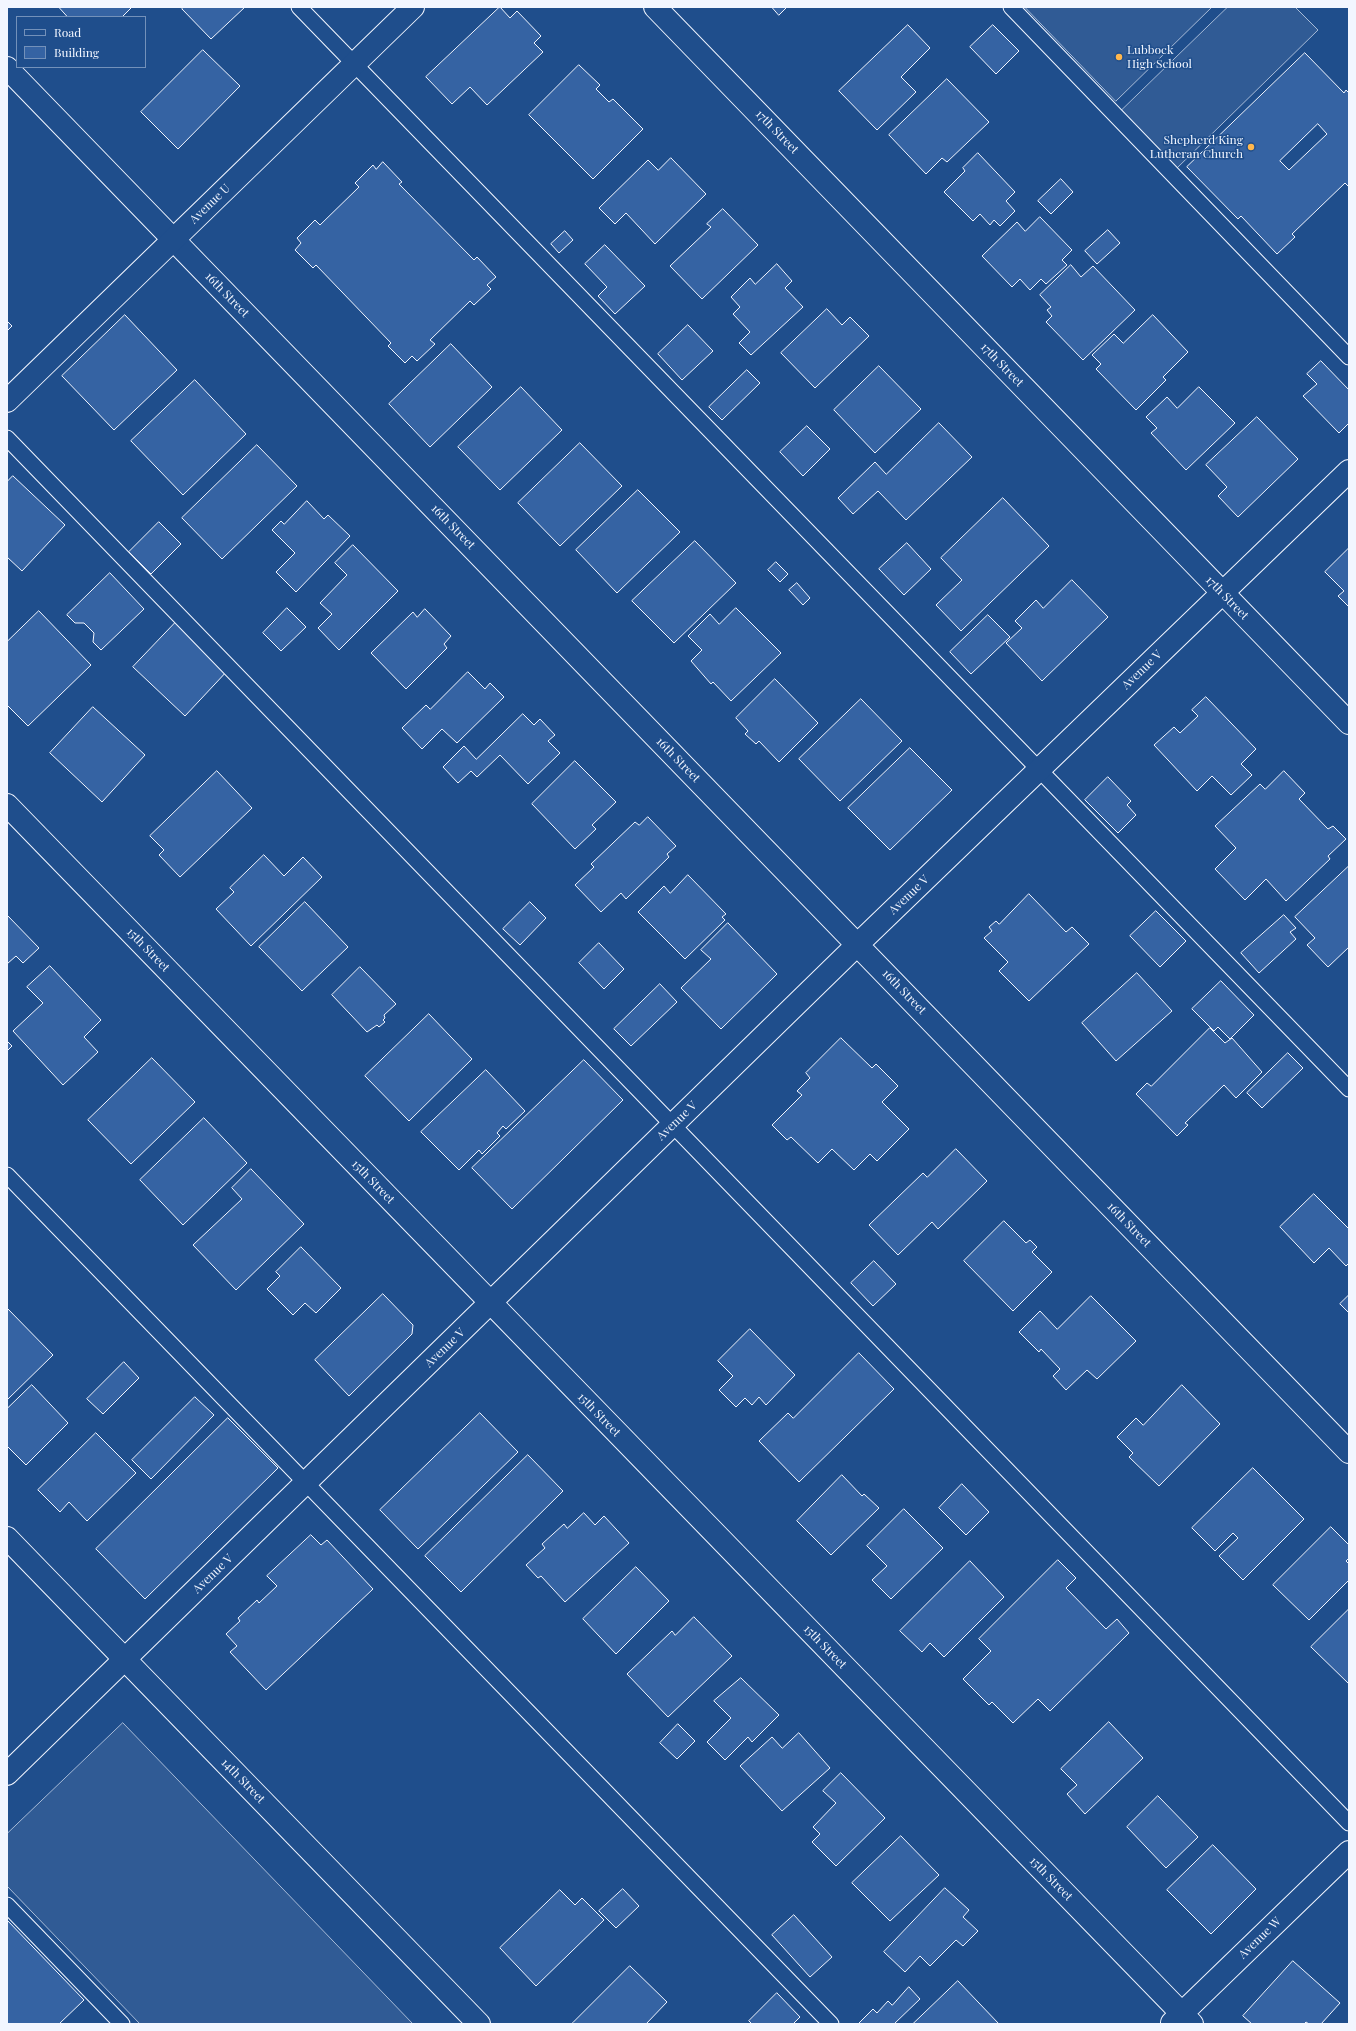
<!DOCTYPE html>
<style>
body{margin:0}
#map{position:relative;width:1356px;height:2031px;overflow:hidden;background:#1f4e8c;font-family:"Playfair Display",serif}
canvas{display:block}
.frame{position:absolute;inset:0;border:8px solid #f2f6ff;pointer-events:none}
.legend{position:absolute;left:16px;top:16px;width:130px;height:52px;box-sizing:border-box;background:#1f4e8c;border:1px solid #7391ba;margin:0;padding:5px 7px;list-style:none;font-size:12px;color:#f2f6ff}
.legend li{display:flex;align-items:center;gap:8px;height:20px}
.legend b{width:20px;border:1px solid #7391ba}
</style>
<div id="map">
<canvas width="1356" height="2031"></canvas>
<div class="frame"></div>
<ul class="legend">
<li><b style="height:5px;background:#1f4e8c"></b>Road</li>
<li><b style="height:11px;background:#3563a3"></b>Building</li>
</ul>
</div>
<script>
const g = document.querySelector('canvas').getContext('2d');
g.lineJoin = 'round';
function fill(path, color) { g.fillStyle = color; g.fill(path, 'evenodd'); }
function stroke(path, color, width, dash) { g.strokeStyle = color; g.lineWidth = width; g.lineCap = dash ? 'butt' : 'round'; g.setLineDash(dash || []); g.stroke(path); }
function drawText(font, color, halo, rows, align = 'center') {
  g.font = font + ' "Playfair Display",serif'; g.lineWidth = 3; g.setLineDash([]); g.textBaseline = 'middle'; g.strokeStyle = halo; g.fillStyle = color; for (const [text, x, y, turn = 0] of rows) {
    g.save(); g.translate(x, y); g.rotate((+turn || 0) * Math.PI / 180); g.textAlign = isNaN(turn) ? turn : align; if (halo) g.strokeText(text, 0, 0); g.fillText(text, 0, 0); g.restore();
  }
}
const parking = new Path2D(`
 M1025,7h187l-96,94z
 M1228,7h67l23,23 -142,139 -56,-57z
 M123,1723l290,301h-273l-133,-138v-52z`);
fill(parking, '#305b95');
stroke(parking, '#a8bbd7', 1);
const building = new Path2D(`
 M59,7h73l-10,10h-54z
 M184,7h61l-34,32 -29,-30z
 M500,7l10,11 7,-7 24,25 -7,7 9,9 -56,53 -17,-18 -18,17 -26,-27z
 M772,7h15l-8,8z
 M908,25l22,23 -29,29 15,15 -39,38 -38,-39z
 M993,25l26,26 -23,23 -26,-27z
 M203,50l37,36 -62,63 -37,-37z
 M1305,53l39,40 2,-3 3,3v94l-4,-4 -53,51 3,3 -18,17 -36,-38 -3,3 -51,-52zM1318,124l9,10 -38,36 -9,-9z
 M579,65l21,20 -4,4 13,13 4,-3 30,30 -50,50 -64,-64z
 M947,79l42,43 -42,40 -5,-4 -16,16 -37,-39z
 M978,153l37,39 -9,9 9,10 -15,15 -6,-6 -4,5 -10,-11 -7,7 -29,-29 21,-21 -2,-3z
 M671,158l35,36 -51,50 -29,-31 -11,11 -16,-16 49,-48 10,10z
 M383,162l19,20 -3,2 75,76 3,-3 19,20 -9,8 4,4 -17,16 -4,-4 -40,39 5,4 -18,17 -5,-5 -7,7 -17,-17 3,-3 -75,-78 -3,3 -18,-18 6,-7 -4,-5 18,-18 5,5 39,-38 -4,-4 18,-18 3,4z
 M1061,179l12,13 -22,22 -13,-13z
 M723,209l35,36 -56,54 -32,-33 41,-39 -4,-3z
 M1040,217l32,33 -10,10 5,5 -21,19 -5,-5 -11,11 -10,-11 -8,8 -30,-31 35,-34 8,9z
 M1108,230l12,13 -23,21 -12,-13z
 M565,231l8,9 -14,13 -8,-9z
 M605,245l40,41 -30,28 -17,-18 9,-9 -22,-23z
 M777,264l15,17 -7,7 18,19 -52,48 -12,-12 11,-11 -17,-18 7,-7 -9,-10 19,-19 5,6z
 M1071,265l10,12 12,-11 42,44 -52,50 -37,-38 6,-6 -5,-6 4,-3 -11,-12z
 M827,309l15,16 8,-8 19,19 -54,52 -34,-35z
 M125,315l52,55 -63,60 -52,-54z
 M1153,315l35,37 -25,25 3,3 -30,30 -40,-41 5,-5 -9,-9 22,-21 9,9z
 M7,321l5,5 -5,5z
 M688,325l25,26 -31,29 -24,-26z
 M451,344l41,43 -62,60 -41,-43z
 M1321,361l28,29v33l-10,10 -36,-37 14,-12 -10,-10z
 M879,366l42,43 -46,44 -41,-43z
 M747,370l13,13 -38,37 -13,-13z
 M195,380l51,54 -63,61 -52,-54z
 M521,387l41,43 -62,60 -42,-43z
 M1199,387l36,36 -49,47 -35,-37 6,-5 -11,-11 21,-20 10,11z
 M1257,417l41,42 -60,58 -20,-21 9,-9 -21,-22z
 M939,423l33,34 -66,63 -28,-29 -25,23 -15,-16 37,-36 11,12z
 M807,426l23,23 -27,27 -23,-24z
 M580,443l42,43 -62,60 -42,-43z
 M257,445l40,41 -75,73 -40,-41z
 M13,476l52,49 -43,46 -15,-14v-75z
 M638,490l42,42 -63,61 -41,-43z
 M1003,498l46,48 -88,85 -25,-26 26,-25 -21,-22z
 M307,501l17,18 4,-4 22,21 -54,56 -20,-20 19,-19 -23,-23 9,-9 3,3z
 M159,522l22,22 -30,30 -22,-22z
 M695,541l41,42 -62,60 -42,-42z
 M907,543l24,26 -27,26 -25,-26z
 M353,545l45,46 -59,59 -21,-22 14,-14 -12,-11 27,-28 -12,-12z
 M1349,548v59l-11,-11 6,-5 -19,-19z
 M776,562l12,12 -8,8 -12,-12z
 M110,573l34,36 -43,41 -8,-8 1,-9 -10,-10h-9l-8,-8z
 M1072,580l36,37 -66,64 -36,-38 16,-15 -7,-7 21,-21 7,8z
 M797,583l13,15 -7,7 -14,-15z
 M287,608l19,19 -25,24 -18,-18z
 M736,608l45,45 -50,48 -18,-19 -2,2 -20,-23 11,-11 -14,-14 22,-22 9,10z
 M425,609l26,27 -7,8 3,4 -41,41 -35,-36 42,-41 4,5z
 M39,611l52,54 -63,61 -21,-21v-63z
 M988,615l22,22 -39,37 -21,-22z
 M177,621l52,48 -44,47 -52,-49z
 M468,672l17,17 5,-6 14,14 -47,46 -15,-14 -20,20 -20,-21 24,-23 4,4z
 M775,679l43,44 -39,39 -20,-21 -3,3 -11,-10 3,-3 -12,-13z
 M1206,697l50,52 -15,15 11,11 -21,20 -19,-19 -15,15 -43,-46 20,-18 6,6 18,-17 -6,-6z
 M861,699l41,42 -62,60 -41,-42z
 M93,707l52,48 -43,47 -52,-49z
 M523,714l11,11 6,-6 15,16 -7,6 12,12 -32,31 -28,-29 -23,22 -6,-6 -13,12 -15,-16 21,-21 12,13z
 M910,748l42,42 -62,60 -42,-42z
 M575,761l41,41 -24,23 4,4 -21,20 -43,-45z
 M217,771l35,37 -72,69 -21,-22 5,-5 -14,-14z
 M1284,771l21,22 -6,6 29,30 5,-3 13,13 -18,17 2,3 -44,42 -20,-22 -21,21 -30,-31 21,-21 -21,-22 45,-42 5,5z
 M1108,777l23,24 -4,4 9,10 -18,18 -33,-33z
 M648,817l28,29 -9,8 2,3 -43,42 -5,-6 -20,19 -26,-27 19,-18 -3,-3 44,-42 4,3z
 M264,855l20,21 19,-19 19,20 -71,69 -35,-37 18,-17 -4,-4z
 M1349,866v81l-21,20 -21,-22 8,-7 -20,-21z
 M688,875l38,39 -4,3 3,3 -40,39 -47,-47 26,-26 6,7z
 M1029,894l37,38 6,-5 17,17 -60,57 -30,-30 9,-9 -24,-24 8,-7 -3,-4 7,-6 3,3z
 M305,902l43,45 -46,44 -43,-44z
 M530,902l16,16 -26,27 -17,-16z
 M1156,911l30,30 -26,26 -30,-31z
 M7,915l32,33 -16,15 -7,-7 -9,8z
 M1284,915l12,13 -6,4 6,7 -37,34 -18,-20z
 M728,923l49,51 -56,55 -40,-41 30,-29 -10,-9z
 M599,943l25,26 -20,20 -25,-26z
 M50,966l51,54 -17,17 14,15 -35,33 -50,-54 30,-28 -16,-16z
 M360,967l36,37 -12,11 1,3 -2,2 2,2 -6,5 -2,-2 -10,7 -35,-37z
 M1137,973l35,38 -56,50 -34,-38z
 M1221,981l33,34 -24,24 -12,-12 -4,4 -22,-22z
 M660,984l17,18 -46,44 -17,-17z
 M429,1014l43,45 -63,62 -44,-45z
 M1210,1028l15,15 7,-5 30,34 -26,26 -12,-13 -39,38 3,2 -11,11 -41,-42 11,-11 4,3z
 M841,1038l31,30 4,-4 22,22 -16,16 27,27 -32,32 -7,-7 -16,16 -22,-21 -14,14 -27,-26 -4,3 -15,-15 30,-30 -5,-4 13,-13 -4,-5z
 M7,1041l5,5 -5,5z
 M1288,1053l15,15 -41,40 -15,-15z
 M152,1058l43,44 -64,62 -43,-44z
 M584,1060l39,40 -111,109 -40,-41z
 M486,1070l39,41 -19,18 -3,-3 -6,7 3,3 -18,18 -3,-4 -20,20 -38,-38z
 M204,1118l43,45 -64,62 -43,-45z
 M956,1149l31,32 -49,48 -6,-7 -34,33 -29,-30 54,-52 4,4z
 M251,1169l53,55 -68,66 -43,-45 49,-46 -10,-11z
 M1314,1194l35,35v34l-3,3 -17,-18 -15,15 -34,-36z
 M1004,1221l22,22 4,-3 7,7 -5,5 20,20 -39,39 -49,-50z
 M301,1247l40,41 -25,25 -11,-10 -12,12 -26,-26 13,-13 -4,-4z
 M874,1261l22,23 -23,22 -22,-23z
 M383,1294l30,31 -1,9 -63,62 -34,-36z
 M1349,1295v18l-9,-9z
 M1091,1296l45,45 -39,38 -10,-9 -21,20 -13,-14 7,-7 -19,-20 -2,3 -20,-20 21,-21 17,18z
 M7,1308l46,47 -46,45z
 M750,1329l45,46 -29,30 -7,-8 -7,8 -7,-7 -9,9 -17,-17 14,-14 -15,-15z
 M859,1353l35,36 -95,93 -40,-41 29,-28 5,5z
 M124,1362l15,16 -36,36 -16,-15z
 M32,1385l36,38 -42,42 -19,-19v-37z
 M1182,1385l38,39 -61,62 -30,-29 4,-4 -16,-16 19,-19 7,7z
 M195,1397l19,18 -63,64 -19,-19z
 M480,1413l38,39 -100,97 -38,-39z
 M228,1418l50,50 -133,131 -49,-50z
 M96,1433l40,40 -49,48 -18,-19 -9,10 -22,-22z
 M528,1455l35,36 -102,101 -36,-36z
 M1253,1468l51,51 -61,61 -24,-24 19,-18 -5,-5 -18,18 -23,-23z
 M842,1475l20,21 2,-2 15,14 -48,47 -34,-34z
 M962,1484l27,28 -23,23 -27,-27z
 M904,1509l39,39 -52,51 -19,-19 15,-14 -20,-20z
 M584,1513l11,12 9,-9 25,27 -64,59 -24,-26 -3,2 -12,-13 19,-17 -3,-4 22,-20 3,4z
 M1331,1527l18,18v13l-3,3 3,3v16l-40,40 -36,-35z
 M311,1535l10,10 6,-5 46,49 -107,101 -36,-38 7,-6 -11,-12 14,-13 -2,-3 19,-18 2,3 18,-17 -10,-10z
 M1058,1560l18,18 -10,10 40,41 11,-10 12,14 -79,78 -12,-12 -25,24 -21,-21 -3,3 -26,-26 28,-28 -12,-12z
 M970,1561l34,36 -60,60 -14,-14 -8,9 -22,-21z
 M636,1567l33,34 -53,53 -33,-35z
 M1349,1609v75l-38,-37z
 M694,1617l38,39 -64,61 -41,-43 45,-43 3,4z
 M741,1678l38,37 -27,27 -4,-5 -23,23 -18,-18 24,-24 -17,-17z
 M1109,1722l34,36 -58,56 -18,-20 10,-9 -16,-16z
 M678,1724l17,17 -18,18 -17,-16z
 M799,1733l31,35 -48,43 -42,-45 32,-29 10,11z
 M841,1773l44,45 -49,48 -24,-24 8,-8 -7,-7 23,-24 -13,-12z
 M1158,1796l40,41 -32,31 -39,-41z
 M901,1836l38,39 -49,46 -38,-38z
 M1213,1845l43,44 -45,45 -44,-44z
 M945,1888l24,22 -6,7 15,14 -15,15 -7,-6 -26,26 -10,-10 -15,16 -21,-20z
 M623,1889l16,17 -23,22 -17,-17z
 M560,1890l15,15 7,-7 22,22 -68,66 -36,-38z
 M794,1915l38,42 -22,20 -38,-42z
 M7,1920l77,80 -25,24h-52z
 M1293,1961l47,42 -19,21h-12l-3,-2 -2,2h-52l-9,-8z
 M630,1966l37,36 -21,22h-72l-1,-1z
 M958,1981l41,43h-86z
 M909,1987l11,12 -26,25h-36l15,-15 4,4 11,-12 4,4z
 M777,1993l23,24 -7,7h-41l-3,-3z`);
fill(building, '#3563a3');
stroke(building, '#f2f6ff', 1);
const lane = new Path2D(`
 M299,7l1050,1082
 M1011,7l338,350
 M7,438l1342,1385
 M7,1175l824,849
 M7,1905l115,119`);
const street = new Path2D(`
 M655,7l694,716
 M7,68l1342,1384
 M7,805l1185,1219
 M7,1538l472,486
 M7,1774l850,-829 492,-474
 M1172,2023l177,-171`);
const secondary = new Path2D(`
 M7,401l406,-394`);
stroke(lane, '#f2f6ff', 17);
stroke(street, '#f2f6ff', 24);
stroke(secondary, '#f2f6ff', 24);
stroke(lane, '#1f4e8c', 15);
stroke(street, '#1f4e8c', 22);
stroke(secondary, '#1f4e8c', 22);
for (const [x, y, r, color] of [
 [1119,57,4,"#ffb74d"],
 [1251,147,4,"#ffb74d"]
]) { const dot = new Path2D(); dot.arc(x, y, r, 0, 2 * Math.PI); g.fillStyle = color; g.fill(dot); stroke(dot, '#1f4e8c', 1.5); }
drawText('12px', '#f2f6ff', '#1f4e8c', [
 ["Lubbock",1127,50],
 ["High School",1127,64],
 ["Shepherd King",1243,140,"right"],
 ["Lutheran Church",1243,154,"right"]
], 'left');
drawText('12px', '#f2f6ff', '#1f4e8c', [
 ["17th Street",777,132,46],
 ["Avenue U",210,204,-44],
 ["16th Street",227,295,46],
 ["17th Street",1002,365,46],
 ["16th Street",453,527,46],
 ["17th Street",1227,598,46],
 ["Avenue V",1142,670,-44],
 ["16th Street",678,760,46],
 ["Avenue V",909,895,-44],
 ["15th Street",148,950,46],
 ["16th Street",904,992,46],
 ["Avenue V",677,1121,-44],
 ["15th Street",373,1182,46],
 ["16th Street",1129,1225,46],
 ["Avenue V",445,1348,-44],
 ["15th Street",599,1415,46],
 ["Avenue V",213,1574,-44],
 ["15th Street",825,1647,46],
 ["14th Street",243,1781,46],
 ["15th Street",1051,1879,46],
 ["Avenue W",1260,1938,-44]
]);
</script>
